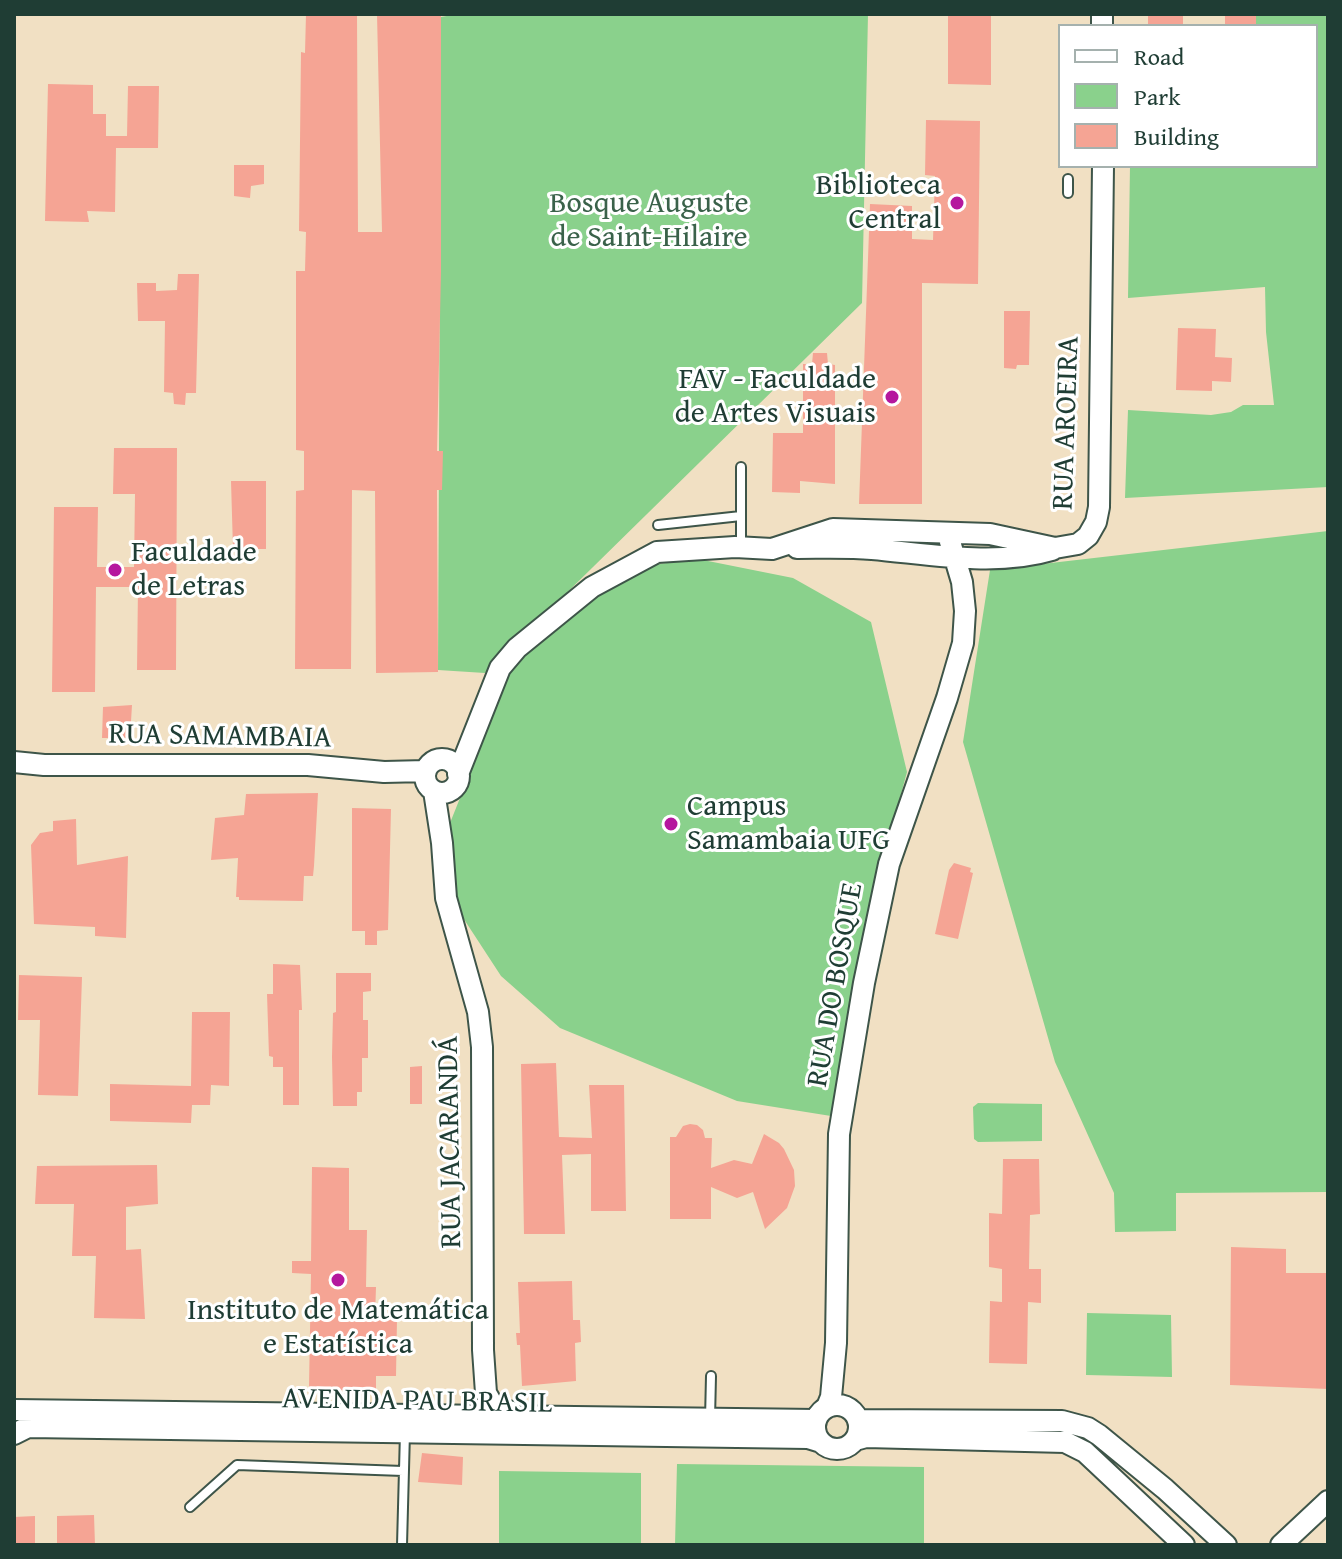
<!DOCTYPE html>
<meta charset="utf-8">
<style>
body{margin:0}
#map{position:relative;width:1342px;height:1559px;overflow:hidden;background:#f1e0c3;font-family:"Gentium Book Plus",serif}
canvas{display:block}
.frame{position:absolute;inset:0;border:16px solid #1f3d34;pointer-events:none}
.legend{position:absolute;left:1058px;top:24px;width:260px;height:144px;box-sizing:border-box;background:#fff;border:2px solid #a5b1ae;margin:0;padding:10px 14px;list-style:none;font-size:24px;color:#1f3d34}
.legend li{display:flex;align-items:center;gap:16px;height:40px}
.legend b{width:40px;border:2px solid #a5b1ae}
</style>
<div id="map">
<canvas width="1342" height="1559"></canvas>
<div class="frame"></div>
<ul class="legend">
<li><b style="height:10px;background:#fff"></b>Road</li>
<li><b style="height:22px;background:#8ad18c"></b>Park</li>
<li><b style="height:22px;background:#f5a494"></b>Building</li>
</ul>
</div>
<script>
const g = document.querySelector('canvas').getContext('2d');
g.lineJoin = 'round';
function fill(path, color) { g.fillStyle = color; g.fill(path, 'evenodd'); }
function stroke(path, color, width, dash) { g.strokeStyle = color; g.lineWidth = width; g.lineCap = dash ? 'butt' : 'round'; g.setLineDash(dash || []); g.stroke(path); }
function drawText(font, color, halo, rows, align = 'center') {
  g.font = font + ' "Gentium Book Plus",serif'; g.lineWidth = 6; g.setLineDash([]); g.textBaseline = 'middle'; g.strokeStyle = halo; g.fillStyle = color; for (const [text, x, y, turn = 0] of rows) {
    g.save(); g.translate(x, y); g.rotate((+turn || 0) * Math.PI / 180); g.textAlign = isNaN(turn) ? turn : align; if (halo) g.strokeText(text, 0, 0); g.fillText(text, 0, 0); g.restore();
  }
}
fill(new Path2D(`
 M458,14h410l-6,289 -377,370 -47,-3 3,-653z
 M1256,14h72v473l-203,11 3,-88 83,5 20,-3 12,-7h31l-8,-73 -1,-45 -137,11 2,-132h186v-140h-60z
 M1328,531v661l-152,1v38l-61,1 -1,-39 -59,-131 -92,-320 27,-172z
 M698,559l95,19 78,44 36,150 -39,145 -37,199 -94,-15 -177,-73 -59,-52 -45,-69 -8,-79 30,-75 19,-76 130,-109z
 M978,1103l64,1v37l-64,1 -4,-3 -1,-32z
 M1087,1313l84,2 1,62 -86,-2z
 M677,1464l247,3v78h-249z
 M499,1471l142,2v72h-142z`), '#8ad18c');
fill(new Path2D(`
 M306,14h51l1,218h24l-5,-218h64v258l-4,179h6l-1,39h-5l1,182 -62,1 -1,-182 -23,-1 -1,179h-56l1,-178 8,-1v-39l-8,-1v-179h9l1,-39 -7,-1 2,-179 4,1z
 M948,14h43v71l-43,-1z
 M1148,14h35v12h-35z
 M1225,14h31v12h-31z
 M48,84l45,1v29h13v22h21l1,-50h31l-1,62h-42l-1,64 -28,-1 2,11 -44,-1z
 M926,120l54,1 -2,163 -56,-1v221h-63l11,-300 42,2v33l21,1 2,-64 -10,-1z
 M234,165h30v19l-13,2 -1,12 -16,-2z
 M178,274h21l-3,119h-10l-1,12 -11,-1 -1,-11 -9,-1 1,-71h-27l-1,-38h19v8l21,-1z
 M1004,311h26l-1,54h-12l-1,4 -12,-1z
 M1178,328l38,1 -1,28 17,1 -1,24 -19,-1v10l-36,-1z
 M813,353h14l1,11 7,1v119l-35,-3v12l-28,-1 1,-59h30v-69h9z
 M114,448h63l-1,222h-39l1,-83h-42l-1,105h-43l2,-185h44l-1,60h37l1,-73h-22z
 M231,481h35v68h-33z
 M132,705l-2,33h-28l1,-31z
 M318,793l-4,73 -1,10h-9l-1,25 -64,-1v-3h-3l2,-39 -27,2 4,-42 29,-3 2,-21z
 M352,808l39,1 -3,121 -11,1v14h-12v-14h-13z
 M76,819l1,46 51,-9 -2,82 -31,-2v-9l-61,-3 -3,-79 9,-12 13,-2v-10z
 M954,863l17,5 -1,4 3,1 -15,66 -23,-5 14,-64z
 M273,964l27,1 2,45h-3v95h-16v-38h-10v-10l-4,-1 -2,-62h6z
 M336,973h35v18l-8,1v28h5v38h-6v34h-5v14h-24l-1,-49 1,-44 3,-1z
 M19,975l63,2 -4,119 -40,-1 2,-75h-22z
 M192,1012h38l-1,74 -18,-1 -1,20h-18l-1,18 -81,-2v-37l81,2z
 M556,1063l3,74 33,1 -3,-53h35l2,126h-35v-57l-29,1 3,79h-41l-3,-170z
 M422,1066v38h-12v-37z
 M690,1124l7,1 6,5 2,8h7l-1,30 23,-8 18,4 12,-30 15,9 5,6 10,21 1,16 -8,22 -22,21 -12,-37 -16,6 -26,-11v32h-41v-82h6l7,-11z
 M1003,1159h36l1,55 -10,1 -1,54h12v34l-13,-1 -1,62 -38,-1 1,-62 12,1v-33l-13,-2v-54l13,1z
 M157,1165l1,39 -32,3v43l15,-1 4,70 -51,-1 2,-62h-24l2,-52h-39l2,-38z
 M312,1167l37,1v62h18l-1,57h10l-1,31 22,1 -1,57h-20v13l-49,2 -4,-3 -14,-1 2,-113 -19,-1v-12h19z
 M1231,1247l55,2v24h42v116l-98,-4z
 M572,1281l1,39h7l1,22 -6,1 1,38 -54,5 -2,-41h-3l-1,-12h4l-2,-51z
 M422,1453l41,4 -1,28 -44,-3z
 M94,1515l1,30h-38v-29z
 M35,1516v29h-21v-28z`), '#f5a494');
const service = new Path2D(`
 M1068,179v14
 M741,467v80
 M658,525l83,-9
 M710,1419l1,-43
 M190,1507l47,-42 166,6
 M402,1545l3,-113`);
const tertiary = new Path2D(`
 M1102,14v12
 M797,548c25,0 50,-1 75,1 58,5 123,18 180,1
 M425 776a17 17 0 1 1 34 0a17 17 0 1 1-34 0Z
 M14,762l30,3h264l76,7 42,-1
 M458,774l42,-106 17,-20 75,-61 65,-35 78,-5 37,2 61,-20 157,5 65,14 23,-4 10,-8 8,-14 3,-15 4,-341
 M434,791l8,52 4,55 32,114 4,35 1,303 3,43 8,14 18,5
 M815 1427a22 22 0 1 1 44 0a22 22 0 1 1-44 0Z
 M827,1407l4,-10 5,-54 3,-209 25,-151 25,-119 58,-166 16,-55 2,-32 -3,-29 -14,-47
 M14,1410l802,10
 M858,1420l204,1 26,7 11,7 66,54 61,56
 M14,1434l14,-7 780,11 13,4
 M855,1440l11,-3 199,5 20,10 99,93
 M1281,1545l47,-44`);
stroke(service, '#3e5549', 12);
stroke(tertiary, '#3e5549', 24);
stroke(service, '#fff', 8);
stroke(tertiary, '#fff', 20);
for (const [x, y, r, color] of [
 [957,203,8,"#b5179e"],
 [892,397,8,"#b5179e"],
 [115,570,8,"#b5179e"],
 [671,824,8,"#b5179e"],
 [338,1280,8,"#b5179e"]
]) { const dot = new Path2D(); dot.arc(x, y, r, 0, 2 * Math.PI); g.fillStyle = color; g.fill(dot); stroke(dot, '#fff', 3); }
drawText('30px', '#1f3d34', '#fff', [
 ["Biblioteca",941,186],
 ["Central",941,220],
 ["FAV - Faculdade",876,380],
 ["de Artes Visuais",876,414],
 ["Faculdade",131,553,"left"],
 ["de Letras",131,587,"left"],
 ["Campus",687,807,"left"],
 ["Samambaia UFG",687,841,"left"],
 ["Instituto de Matemática",338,1311,"center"],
 ["e Estatística",338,1345,"center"]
], 'right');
drawText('30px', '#3a624a', '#fff', [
 ["Bosque Auguste",649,204],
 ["de Saint-Hilaire",649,238]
]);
drawText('30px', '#1f3d34', '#fff', [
 ["RUA AROEIRA",1067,423,-88],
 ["RUA SAMAMBAIA",220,737,1],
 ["RUA DO BOSQUE",836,985,-80],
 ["RUA JACARANDÁ",451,1142,-91],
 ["AVENIDA PAU BRASIL",417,1402,1]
]);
</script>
